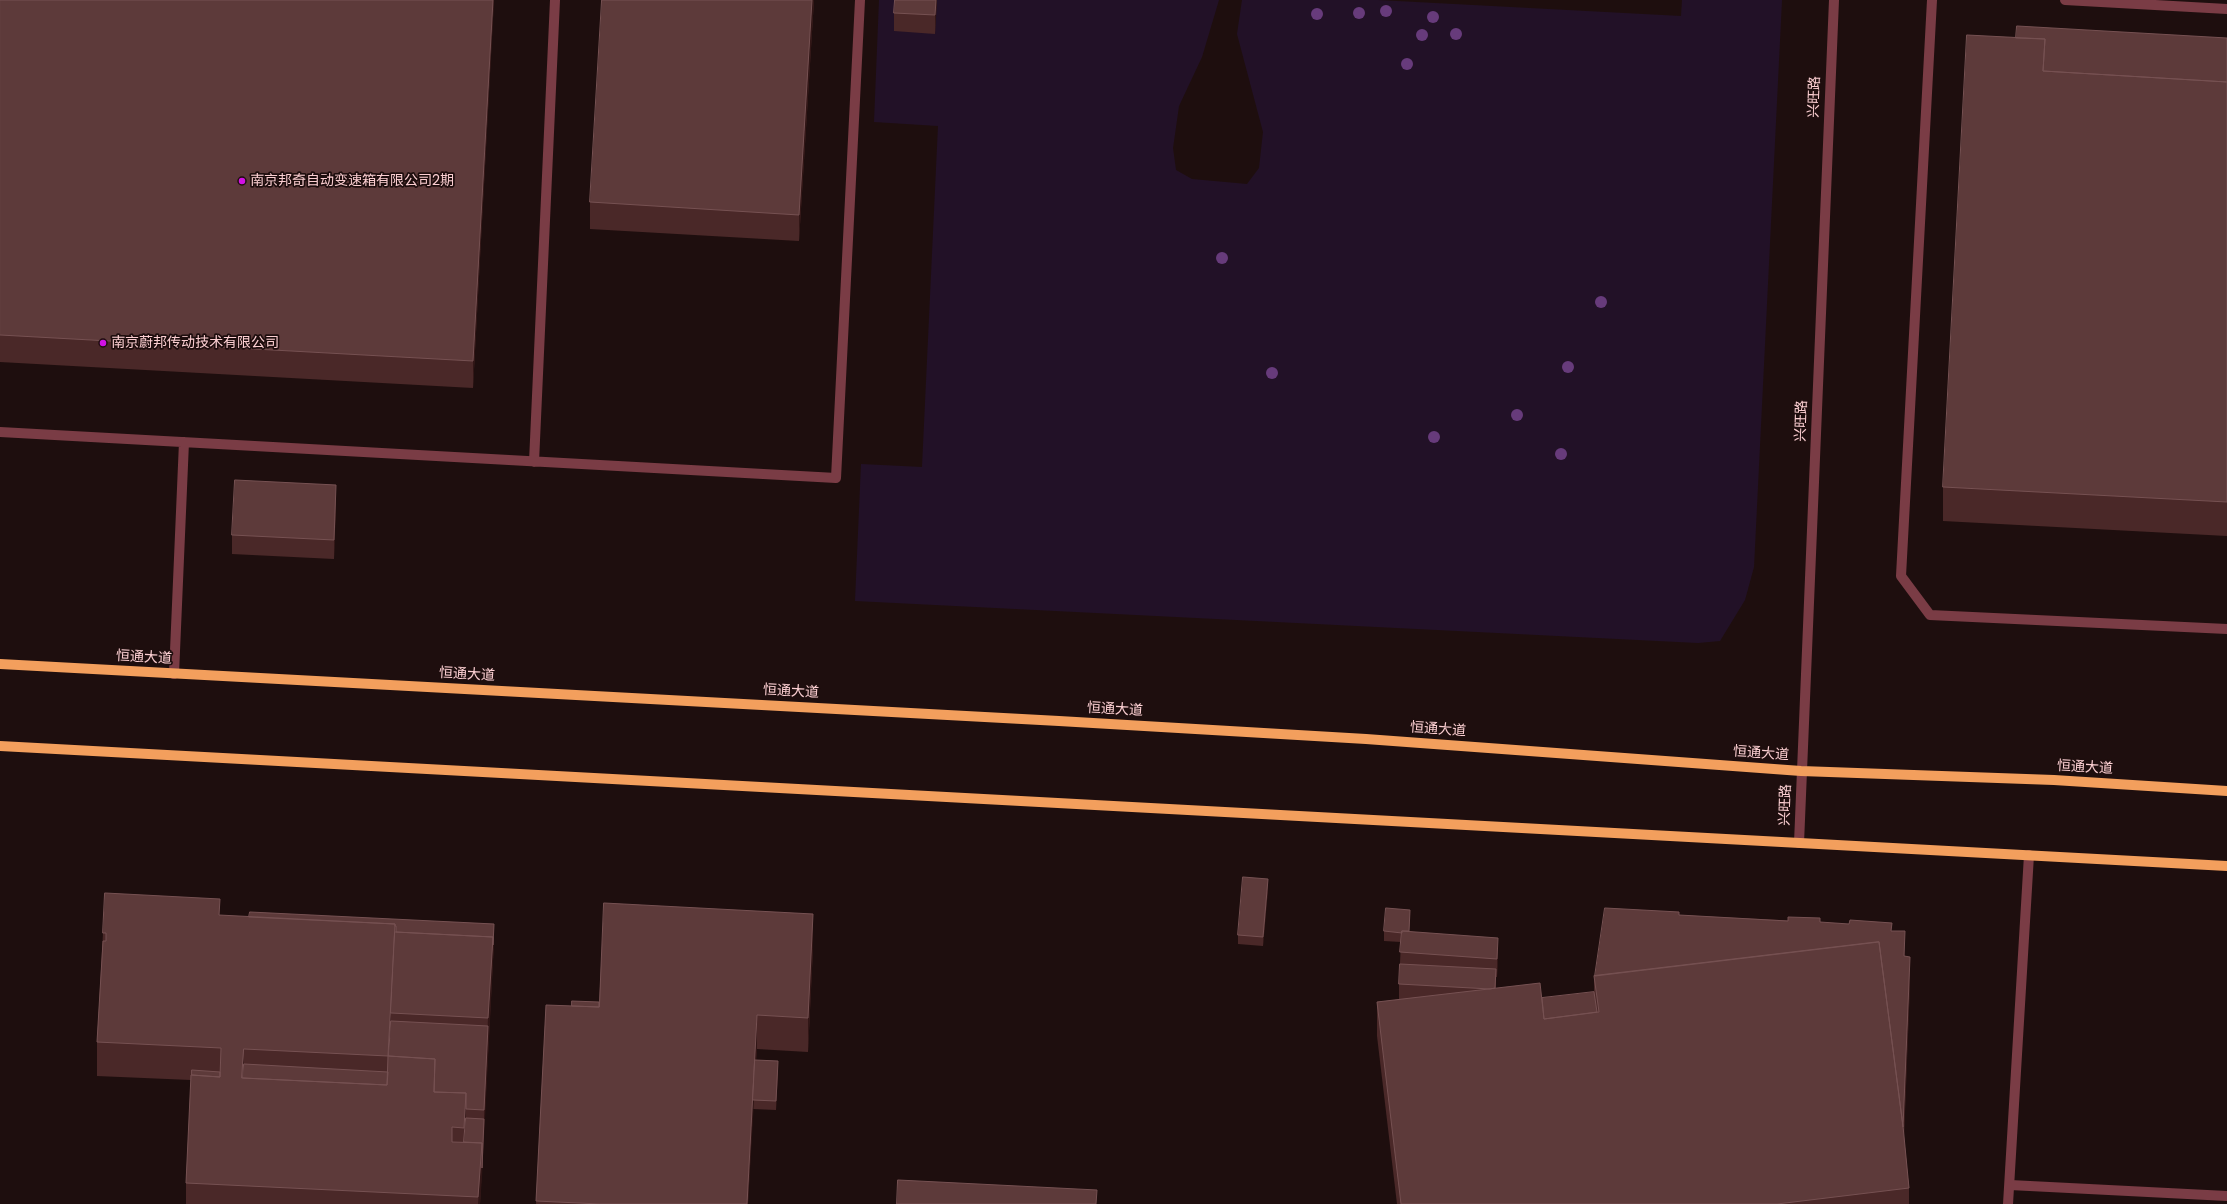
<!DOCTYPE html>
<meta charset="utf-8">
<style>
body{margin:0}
canvas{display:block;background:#1e0e0e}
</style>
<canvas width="2227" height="1204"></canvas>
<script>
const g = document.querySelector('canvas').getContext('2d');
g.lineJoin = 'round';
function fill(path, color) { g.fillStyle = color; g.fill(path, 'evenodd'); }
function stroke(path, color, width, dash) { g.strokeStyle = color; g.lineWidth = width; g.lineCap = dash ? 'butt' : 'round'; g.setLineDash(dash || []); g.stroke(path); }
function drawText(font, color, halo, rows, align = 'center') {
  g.font = font + ' Poppins,"Noto Sans SC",sans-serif'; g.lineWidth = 3.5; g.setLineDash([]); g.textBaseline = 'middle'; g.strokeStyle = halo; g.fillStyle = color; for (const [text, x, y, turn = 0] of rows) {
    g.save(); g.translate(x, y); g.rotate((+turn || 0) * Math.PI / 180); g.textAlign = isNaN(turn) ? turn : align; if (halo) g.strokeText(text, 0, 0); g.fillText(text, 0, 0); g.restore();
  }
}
fill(new Path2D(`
 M879,0h340l-17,57 -23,49 -6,42 3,22 16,9 55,5 12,-16 4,-36 -26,-98 5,-34h136l303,16 1,-16h100l-28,567 -9,33 -25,41 -22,2 -843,-42 6,-137 61,3 16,-341 -64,-4z`), '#221127');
stroke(new Path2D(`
 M1932,0l-31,576 29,39 297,14
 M2065,0l162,9
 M0,432l836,46 24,-478
 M534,462l21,-462
 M174,674l10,-232
 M1799,843l35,-843
 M2010,1185l217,11
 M2008,1204l21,-349`), '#7a3c45', 10);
stroke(new Path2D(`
 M0,664l1059,57 307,18 435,32 253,9 173,11
 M0,746l2227,120`), '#f39f5d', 10);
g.fillStyle = '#673b7b';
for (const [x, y] of [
 [1386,11],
 [1359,13],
 [1317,14],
 [1433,17],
 [1456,34],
 [1422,35],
 [1407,64],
 [1222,258],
 [1601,302],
 [1568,367],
 [1272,373],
 [1517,415],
 [1434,437],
 [1561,454]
]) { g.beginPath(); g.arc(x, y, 6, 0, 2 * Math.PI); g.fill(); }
fill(new Path2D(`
 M0,0h494l-21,388 -473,-26z
 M814,0l-15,241 -209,-12v-27z
 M937,0l-2,34 -41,-3v-18z
 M2016,38h211v498l-284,-15v-34z
 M336,503l-2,56 -102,-5v-19z
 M1268,889l-5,57 -25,-2v-9z
 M220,915l29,2 245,7v18l-14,262h-294v-21l5,-103 -94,-4v-34l6,-109z
 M1679,915l141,7 72,9 13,25 5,28 -6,153 5,51v16h-512l-20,-168v-34l22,-2v-16l2,-42 -17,-1v-10l26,-12 -1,12 89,25 -1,21h-1v11l46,10 52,-6v-16z
 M813,948l-5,104 -51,-3 -1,11 22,11 -2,39 -23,-1 -5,95h-212l10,-199 26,1 27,-4z`), '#4a2828');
fill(new Path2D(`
 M493,0h1l-21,388v-27z
 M812,0h2l-15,241v-26z
 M936,0h1l-2,34v-19z
 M336,485v18l-2,56v-19z
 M1268,879v10l-5,57v-9z
 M1410,910v9l-2,24v-10z
 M813,914v34l-5,104v-34z
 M395,924v34l-4,55v26l-2,33 -1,-16z
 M494,924v18l-12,235 -2,27h-2l6,-85 4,-101z
 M1905,931v27l-1,-2z
 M1498,938v18l-1,21v-18z
 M1910,957v27l-7,169v-26z
 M757,1015v34l-9,155h-1z
 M244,1049v34l-2,-5z
 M778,1061v10l-2,39v-9z
 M466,1093v34l-2,35v-34z`), '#311616');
const building = new Path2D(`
 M0,0h493l-20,361 -473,-26z
 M602,0h210l-13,215 -209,-13z
 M895,0h41l-1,15 -41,-2z
 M2017,26l210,12v44l-184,-11 2,-32 -29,-1z
 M1967,35l78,4 -2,32 184,11v420l-284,-15z
 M235,480l101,5 -2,55 -102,-5z
 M1243,877l25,2 -5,58 -25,-2z
 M105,893l115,6 -1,16 176,9 -7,132 47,3 -1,33 32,1 -2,35 -12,-1v15l30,1 -4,54 -292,-14 5,-108 29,2 1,-29 -124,-6 6,-101h3v-8h-3zM244,1049l144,7 -1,29 -145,-7z
 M604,903l209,11 -5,104 -51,-3 -10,189h-147l-64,-3 10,-196 53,2z
 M1386,908l24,2 -1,21h-7v2l-18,-2z
 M1605,908l74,4v3l109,6v-4l32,1v4l29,2 1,-4 42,3 -1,8h14l-1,25 6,1 -7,170 -24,-185 -284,34z
 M250,912l244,12 -1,21v-8l-97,-5v-6h-1v-2l-146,-7z
 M1402,931l96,7 -1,21 -97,-7z
 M395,932l98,5 -5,81 -97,-5z
 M1879,942l24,184 6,62 -132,16h-376l-24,-202 163,-19 4,36 55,-7 -5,-36z
 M1400,964l96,5 -1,19 -5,1 -91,-5z
 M1594,992l3,20 -53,7 -2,-21z
 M572,1001l27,1v5l-27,-1z
 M391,1021l97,5 -4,84 -18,-1v-16l-32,-1 1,-33 -46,-3z
 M755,1060l23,1 -2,40 -23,-1z
 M244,1064l144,8 -1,13 -144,-7z
 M192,1070l28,2v5l-28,-2z
 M466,1118l18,1 -2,49v-25l-18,-1z
 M898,1180l199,10 -1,14h-199z`);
fill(building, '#5d3a3a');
stroke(building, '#765152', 1);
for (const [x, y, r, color] of [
 [242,181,4,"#d311e5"],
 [103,343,4,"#d311e5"]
]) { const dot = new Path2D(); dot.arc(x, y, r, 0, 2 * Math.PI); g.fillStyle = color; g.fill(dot); stroke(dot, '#1e0e0e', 1.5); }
drawText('14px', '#fbced1', '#1e0e0e', [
 ["兴旺路",1815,97,-88],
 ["兴旺路",1802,421,-88],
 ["恒通大道",144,658,3],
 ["恒通大道",467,675,3],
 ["恒通大道",791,692,3],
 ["恒通大道",1115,710,3],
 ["恒通大道",1438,730,4],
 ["恒通大道",1761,754,4],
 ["恒通大道",2085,768,3],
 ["兴旺路",1786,805,-88]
]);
drawText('14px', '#fbced1', '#1e0e0e', [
 ["南京邦奇自动变速箱有限公司2期",250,181],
 ["南京蔚邦传动技术有限公司",111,343]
], 'left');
</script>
